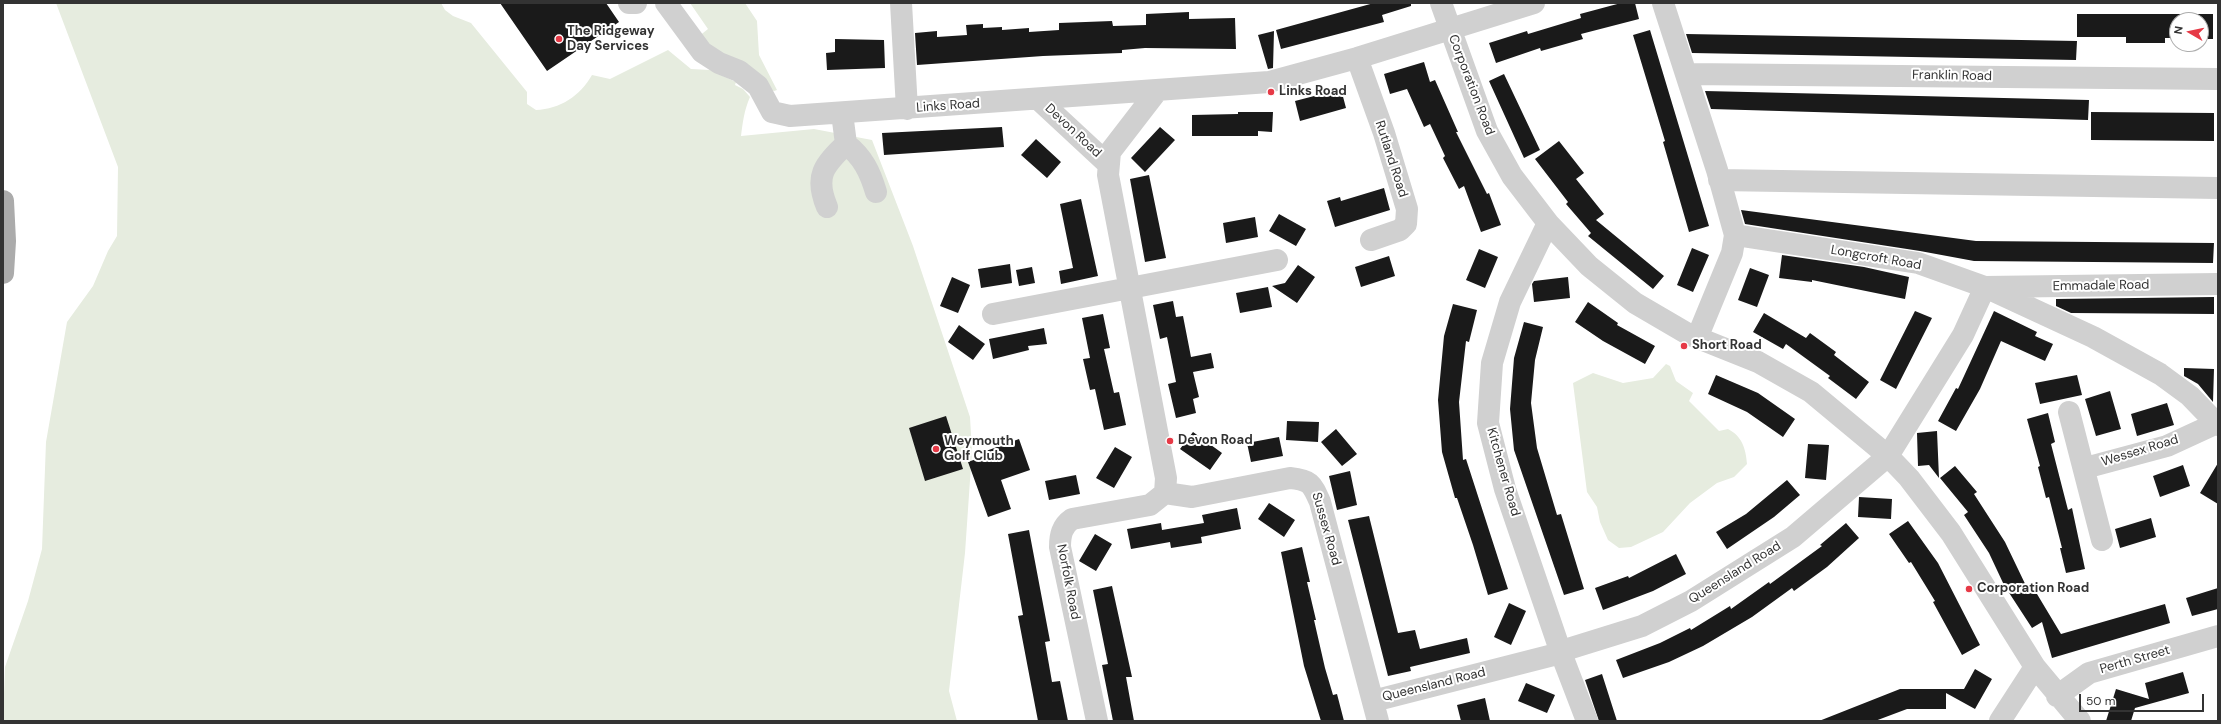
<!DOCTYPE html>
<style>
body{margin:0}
#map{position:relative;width:2221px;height:724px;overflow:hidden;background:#fff;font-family:"DM Sans",sans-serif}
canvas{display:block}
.frame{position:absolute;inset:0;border:4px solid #333;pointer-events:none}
.north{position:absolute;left:2169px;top:12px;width:40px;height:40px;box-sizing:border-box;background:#fff;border:1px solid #adadad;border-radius:50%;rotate:279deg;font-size:11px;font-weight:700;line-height:16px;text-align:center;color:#333}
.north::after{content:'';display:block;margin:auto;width:14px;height:18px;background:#e63946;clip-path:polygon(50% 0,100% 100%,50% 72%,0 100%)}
.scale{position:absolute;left:2079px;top:694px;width:125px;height:18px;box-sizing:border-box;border:2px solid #333;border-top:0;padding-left:5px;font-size:12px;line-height:14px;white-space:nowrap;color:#333;-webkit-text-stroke:3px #fff;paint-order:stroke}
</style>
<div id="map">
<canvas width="2221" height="724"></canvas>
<div class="frame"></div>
<div class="north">N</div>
<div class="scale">50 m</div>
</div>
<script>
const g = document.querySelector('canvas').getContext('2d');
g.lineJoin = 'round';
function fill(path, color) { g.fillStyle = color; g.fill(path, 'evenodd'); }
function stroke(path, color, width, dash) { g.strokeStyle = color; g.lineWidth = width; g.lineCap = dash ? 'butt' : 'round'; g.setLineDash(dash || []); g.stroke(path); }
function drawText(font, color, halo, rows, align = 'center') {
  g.font = font + ' "DM Sans",sans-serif'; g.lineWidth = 4; g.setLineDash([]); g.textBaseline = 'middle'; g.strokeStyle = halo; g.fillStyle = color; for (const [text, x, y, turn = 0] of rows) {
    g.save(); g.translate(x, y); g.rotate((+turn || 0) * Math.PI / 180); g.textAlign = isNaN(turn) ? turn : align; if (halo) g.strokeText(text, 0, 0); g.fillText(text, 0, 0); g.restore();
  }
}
fill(new Path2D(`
 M56,3h385l4,7 8,6 18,7 56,69v12l9,6c24,-1 44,-14 56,-35l18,4 58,-29 23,19 19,1 26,12 -1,3 8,4 7,8c-6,14 -7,24 -9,39l73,-7 58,11 41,106 57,171 2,34 -7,102 -16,138 8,30h-954l2,-54 23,-66 14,-52 4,-107 21,-120 26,-36 15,-35 9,-15 1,-69z
 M690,3h55l12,18 2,34 18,35 -3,1 -6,-2 -70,-52 10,-8z
 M1666,364l4,2 6,15 17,12 -4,8 30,30 9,-2c14,7 18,20 19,35l-13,13 -17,6 -27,20 -27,29 -32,15 -12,1 -11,-8 -8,-18 -3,-15 -10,-15 -14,-109 20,-10 30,10 30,-5z`), '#e6ecdf');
fill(new Path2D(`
 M500,3h106l13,19 -72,49z
 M1374,3h37v3l-29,9 2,7 -103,27 -5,-19z
 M1621,3h14l4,16 -58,15 2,5 -42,12 -1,-3 -44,15 -7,-20 38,-12 1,3 53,-16 -1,-4z
 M1189,12v7l46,-1 1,31 -91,-1 -23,2v3l-79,3 -126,9 -2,-32 22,-2v6l30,-2 -1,-10 17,-1v4l19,-1v3l27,-2v4l30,-2v-7l53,-2 1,5 33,-1v-11z
 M2077,14h136v25h-12v-19h-24v18h-12v5h-39v-6h-49z
 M1650,30l59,196 -20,6 -26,-90 2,-1 -32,-106z
 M1274,31l-1,37 -5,1 -10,-34z
 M1686,34l391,7 -1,19 -384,-7z
 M835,39l49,1 1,28 -58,2 -1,-17 9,-1z
 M1424,62l6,20 5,-2 23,52h-2l31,62 2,-1 12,32 -20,7 -17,-46 -5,3 -16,-31 2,-2 -15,-32 -6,3 -17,-38 -17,5 -6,-20z
 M1504,74l36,76 -16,8 -35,-77z
 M1341,89l5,19 -46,13 -5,-20z
 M1705,91l384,9 -1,20 -377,-11z
 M1238,112h35l-1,20 -14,-1v5h-66v-21l46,-1z
 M2091,112l123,1v28l-123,-1z
 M1002,127l2,20 -120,8 -2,-22z
 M1160,127l15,13 -30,32 -14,-14z
 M1036,139l25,23 -14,16 -26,-23z
 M1559,141l25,32 -8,6 28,35 -8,6 68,56 -11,13 -65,-53 3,-3 -25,-29 2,-2 -33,-43z
 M1149,175l17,83 -21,4 -15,-83z
 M1384,188l6,22 -55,17 -8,-26 13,-4 1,4z
 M1081,199l17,77 -37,8 -2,-13 14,-3 -13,-64z
 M1741,210l235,31 238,2 -1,20 -239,-2 -54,-10 -175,-27z
 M1279,214l27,15 -10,17 -27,-15z
 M1255,217l3,20 -32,6 -3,-20z
 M1692,248l17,7 -16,37 -16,-7z
 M1479,249l19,8 -13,31 -19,-8z
 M1782,255l82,12 45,10 -4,22 -93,-19v2l-33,-4z
 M1389,256l6,20 -34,11 -6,-20z
 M1010,264l2,19 -31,5 -3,-19z
 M1298,265l17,12 -18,26 -25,-17 13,-3z
 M1032,267l3,16 -16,3 -3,-16z
 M1750,268l19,7 -12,32 -19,-7z
 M952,277l18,8 -12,28 -18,-7z
 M1568,277l2,21 -36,4 -2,-18 2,-3z
 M1268,287l4,20 -32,6 -4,-20z
 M2214,297v17l-143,-1 -15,-7v-7z
 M1173,301l3,16 7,-1 8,41 20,-4 3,15 -21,4 6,25 -6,2 3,14 -20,5 -8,-34 8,-2 -9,-45 -7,2 -7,-34z
 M1588,302l30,21 -1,2 38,21 -10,18 -42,-23 -28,-19z
 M1453,304l24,6 -8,32 -3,-1 -7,61 4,58 3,-1 42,130 -20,6 -15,-50 -16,-47h-2l-13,-46 -4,-52 6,-64z
 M1915,311l17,7 -36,71 -16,-9z
 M1994,311l43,21 -2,4 18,8 -8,17 -44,-20 -21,48 -24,42 -18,-10 18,-33 2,1z
 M1764,313l42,25 4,-5 26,19 -2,3 35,27 -13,17 -28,-21 2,-2 -44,-32 -3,5 -30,-17z
 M1103,314l7,34 -6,1 10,44 5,-1 7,33 -22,5 -9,-41 -5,1 -7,-31 7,-1 -8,-40z
 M1524,322l19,5 -8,33 -4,43 6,45 20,67 4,-1 23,75 -20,6 -50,-145 -4,-41 4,-51z
 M959,325l26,19 -12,16 -25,-18z
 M1044,328l3,16 -19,2 1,4 -36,9 -4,-20z
 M2184,368l30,1 -1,33 -15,-18 -14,-8z
 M1716,375l42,18 37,26 -12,18 -36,-25 -39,-18z
 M2077,375l5,20 -42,9 -5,-21z
 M2110,391l11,38 -25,7 -11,-37z
 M2167,403l7,22 -37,11 -6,-22z
 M2048,413l7,29 -4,2 17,66 4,-2 13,61 -19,4 -6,-25h2l-13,-51 -3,1 -8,-31 2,-1 -13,-47z
 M946,416l17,53 -38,12 -16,-53z
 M1287,421l32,1 -1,20 -32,-2z
 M1336,429l21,25 -15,12 -21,-24z
 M1937,431l2,47 -10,-13 -11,1 -1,-33z
 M1193,432l29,21 -12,17 -30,-21z
 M1279,437l4,19 -32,6 -4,-19z
 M1019,439l11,31 -29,10 10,29 -23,8 -20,-55 19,-7 -1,-4z
 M1808,444l21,1 -3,35 -21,-2z
 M1115,447l17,10 -18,31 -18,-10z
 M2218,463v41l-18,-11z
 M2183,465l7,21 -30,11 -7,-21z
 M1955,466l22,26 -3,2 31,48 24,50 5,-3 27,45 104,-30 5,19 -118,35 -10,-36 -10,6 -28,-43 -15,-32 -25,-38 4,-3 -28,-34z
 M1350,471l7,34 -20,5 -8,-34z
 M1076,475l4,19 -31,6 -4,-19z
 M1787,480l13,15 -26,22 -47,32 -11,-17 30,-18z
 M1859,497l33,2 -1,20 -33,-2z
 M1269,503l26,17 -11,17 -26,-18z
 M1237,508l4,21 -40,8 1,6 -31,5 -1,-6 -39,7 -4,-20 34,-6 1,7 42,-7 -2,-8z
 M1369,516l29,117 17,-3 5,19 47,-11 3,15 -60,14 1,4 -23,5 -40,-156z
 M2151,518l5,19 -36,11 -5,-19z
 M1908,521l30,42 42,82 -18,10 -29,-53 2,-1 -24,-39 -2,1 -20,-29z
 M1846,523l13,15 -32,29 -33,24 -2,-3 -40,29 -49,29 -34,16 -46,16 -7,-18 44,-17 30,-15 1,2 39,-24 1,3 38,-27 1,2 52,-38 -2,-1z
 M1029,530l21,111 -5,1 7,40 8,-1 8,40h-30l-20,-105 5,-1 -15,-81z
 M1095,534l17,10 -16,27 -17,-10z
 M1302,547l8,35h-3l9,38h-2l11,48 8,27 4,-1 7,27h-23l-17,-55 -23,-114z
 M1676,554l10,20 -33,17 -50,19 -8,-22 33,-12 1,2z
 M1112,586l20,91h-6l8,44h-21l-11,-56 6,-1 -15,-74z
 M2218,588v21l-26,7 -6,-18z
 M1509,603l17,8 -15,34 -17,-8z
 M1975,669l17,10 -17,30 -29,-16v16h-39l-32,12h-56l81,-32h64z
 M2183,672l6,21 -54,15 -4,13h-25l10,-32 33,10 -4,-16z
 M1602,674l15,47h-18l-14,-41z
 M1526,683l29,12 -8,18 -29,-12z
 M1485,698l5,23h-29l-4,-16z`), '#1a1a1a');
stroke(new Path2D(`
 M629,3h7
 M666,3l36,49 17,11 20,8 19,15 14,26 18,4 479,-34 88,-24 177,-55
 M901,3l6,106
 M1441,3l46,128 25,45 36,47 41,43 46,37 53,31 70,28 53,30 77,64 21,22 42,55 84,134 45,54
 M1663,3l54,167 18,65 183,28 67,24 108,50 67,37 30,22 28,29
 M1357,58l27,75 23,76 -1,15 -6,6 -29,10
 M1686,74l532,5
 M1157,91l-47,61 -2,23 58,303 -1,15
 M1038,99l70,65
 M846,144c17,13 24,28 30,48
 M1719,180l499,8
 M827,207c-13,-31 -3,-42 19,-63l-4,-31
 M1548,223l-38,79 -18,61 -4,60 17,66 56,164 26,68
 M993,314l284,-54
 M1697,338l35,-85 3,-18
 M2069,412l33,128
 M2085,468l82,-22 50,-23
 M1165,493l27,4 98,-19c21,2 22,6 30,24l58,219
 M2057,696l32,-23 129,-37
 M1373,701l188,-48 7,-4 74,-23 49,-25 102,-64 95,-81 75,-121 22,-48 233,-3
 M1097,721l-37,-174c0,-12 2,-21 12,-28l78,-14 15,-12
 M2000,721l35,-54`), '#d0d0d0', 22);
stroke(new Path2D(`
 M3,201l2,40 -2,32`), '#ababab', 22);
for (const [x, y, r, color] of [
 [559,39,4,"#e63946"],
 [1271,92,4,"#e63946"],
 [1684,346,4,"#e63946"],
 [1170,441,4,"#e63946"],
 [936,449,4,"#e63946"],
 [1969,589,4,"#e63946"]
]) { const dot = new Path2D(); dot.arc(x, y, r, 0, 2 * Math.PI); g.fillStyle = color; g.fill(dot); stroke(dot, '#fff', 1.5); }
drawText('bold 13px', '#333', '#fff', [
 ["The Ridgeway",567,32],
 ["Day Services",567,47],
 ["Links Road",1279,92],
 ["Short Road",1692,346],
 ["Devon Road",1178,441],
 ["Weymouth",944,442],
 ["Golf Club",944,457],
 ["Corporation Road",1977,589]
], 'left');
drawText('13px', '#333', '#fff', [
 ["Franklin Road",1952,76,1],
 ["Corporation Road",1471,85,69],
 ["Links Road",948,106,-4],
 ["Devon Road",1073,131,43],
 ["Rutland Road",1391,159,72],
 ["Longcroft Road",1876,258,10],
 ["Emmadale Road",2101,286,-1],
 ["Wessex Road",2140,451,-17],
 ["Kitchener Road",1503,472,74],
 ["Sussex Road",1326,529,74],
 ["Queensland Road",1735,573,-32],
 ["Norfolk Road",1068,582,79],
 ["Perth Street",2135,660,-16],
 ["Queensland Road",1434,685,-14]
]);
</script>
